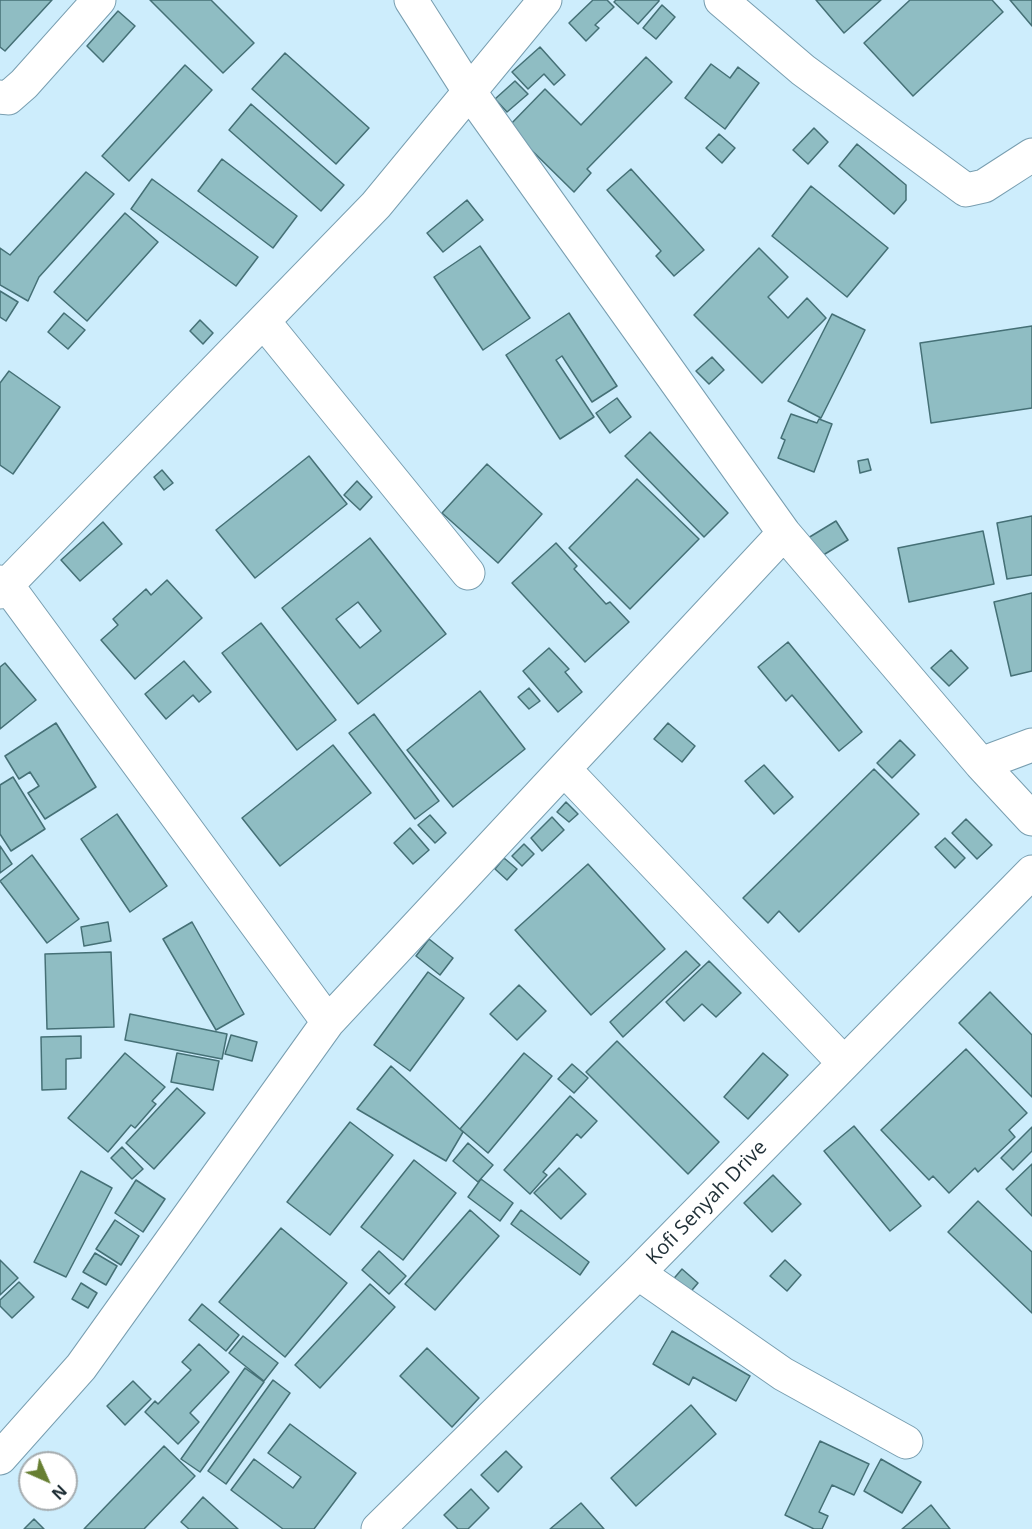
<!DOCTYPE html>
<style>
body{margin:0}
#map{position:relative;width:1032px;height:1529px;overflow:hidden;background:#cdedfc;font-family:"Open Sans",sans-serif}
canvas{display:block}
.north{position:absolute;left:18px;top:1451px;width:60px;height:60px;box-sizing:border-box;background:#fff;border:2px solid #a5acaf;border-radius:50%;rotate:135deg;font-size:16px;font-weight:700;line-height:24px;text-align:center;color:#1f2f36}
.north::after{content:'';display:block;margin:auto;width:21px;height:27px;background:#677f32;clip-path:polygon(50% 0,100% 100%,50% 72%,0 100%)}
</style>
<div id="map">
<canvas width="1032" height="1529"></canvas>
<div class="north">N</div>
</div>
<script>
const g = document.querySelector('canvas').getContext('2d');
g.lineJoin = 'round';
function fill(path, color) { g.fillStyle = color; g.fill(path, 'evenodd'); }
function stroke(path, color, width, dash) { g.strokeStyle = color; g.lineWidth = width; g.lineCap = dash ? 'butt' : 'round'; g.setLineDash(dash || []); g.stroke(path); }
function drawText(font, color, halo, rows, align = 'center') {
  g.font = font + ' "Open Sans",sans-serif'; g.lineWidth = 4.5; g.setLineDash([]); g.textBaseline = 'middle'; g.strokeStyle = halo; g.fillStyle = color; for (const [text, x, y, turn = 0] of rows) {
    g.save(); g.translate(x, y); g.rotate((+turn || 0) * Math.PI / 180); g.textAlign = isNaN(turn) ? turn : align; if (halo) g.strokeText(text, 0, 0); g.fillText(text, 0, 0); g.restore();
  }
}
const building = new Path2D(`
 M0,0h52l-47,51 -5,-4z
 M150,0h61l43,43 -31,30z
 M593,0h14l7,7 -19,18 4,3 -13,13 -17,-18z
 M616,0h43v1l-21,23 -24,-22z
 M816,0h65l-37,33z
 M910,0h82l11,12 -90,84 -49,-53z
 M1010,0h22v26z
 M662,5l13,12 -19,22 -13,-11z
 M118,11l17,15 -32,36 -16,-16z
 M540,47l25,28 -11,10 -10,-11 -16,15 -16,-17z
 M285,53l84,75 -33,36 -84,-75z
 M646,57l26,25 -85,87 4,4 -17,19 -66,-65 37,-38 36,36z
 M711,64l19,14 8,-11 21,16 -34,46 -40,-31z
 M185,65l27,25 -83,91 -27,-25z
 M515,81l13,13 -21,18 -12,-13z
 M251,104l93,81 -23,26 -92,-81z
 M814,128l14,14 -20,22 -15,-14z
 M719,134l16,14 -13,15 -16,-15z
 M857,144l49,41v15l-12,14 -55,-48z
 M222,159l75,57 -24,32 -75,-57z
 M631,169l73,81 -30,26 -18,-20 5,-5 -54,-61z
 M86,172l28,22 -75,83 -11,24 -28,-16v-37l10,7z
 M152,179l106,78 -22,29 -105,-77z
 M811,186l77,62 -41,49 -75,-61z
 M467,200l16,20 -40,32 -16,-19z
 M125,213l33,29 -71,79 -33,-29z
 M480,246l50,72 -47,32 -49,-73z
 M759,248l29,29 -20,20 20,21 19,-20 19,20 -64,65 -68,-68z
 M0,291l18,11 -12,19 -6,-4z
 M64,313l21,17 -17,19 -20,-17z
 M569,313l48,73 -25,16 -30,-46 -6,4 38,57 -34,22 -54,-84z
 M832,314l33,16 -44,88 -33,-17z
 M200,320l13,13 -10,11 -13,-13z
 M1032,326v82l-101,15 -11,-80z
 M712,357l12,13 -15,14 -13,-13z
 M9,371l51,36 -47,67 -13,-9v-82z
 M617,398l14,19 -21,16 -14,-20z
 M791,414l26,9 2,-4 13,5 -18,48 -36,-14 7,-18 -4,-2z
 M650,432l78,81 -24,24 -79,-81z
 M309,456l38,48 -92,74 -39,-48z
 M868,459l3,11 -11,3 -2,-12z
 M487,464l55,50 -44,49 -56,-50z
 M162,470l11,13 -9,7 -10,-13z
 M637,479l62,60 -69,70 -61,-61z
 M357,481l15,16 -12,13 -16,-15z
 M1032,516v59l-25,4 -10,-56z
 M836,521l12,19 -28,17 -12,-19z
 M103,522l19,22 -42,37 -19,-21z
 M983,531l11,53 -85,18 -11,-54z
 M370,538l76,96 -88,70 -76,-96zM358,602l23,29 -21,17 -24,-29z
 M556,543l21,23 -3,3 32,35 4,-2 19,20 -44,40 -73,-79z
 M167,580l35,38 -67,61 -34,-39 17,-15 -5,-6 33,-30 5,6z
 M1032,593v78l-21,5 -17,-74z
 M261,623l75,97 -39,30 -75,-97z
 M788,642l74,90 -23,19 -47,-56 -6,6 -28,-34z
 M549,648l20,21 -4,3 17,20 -24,20 -35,-41z
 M951,650l17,18 -19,18 -18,-18z
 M184,661l27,31 -12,10 -6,-7 -27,24 -21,-25z
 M5,663l31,37 -36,29v-62z
 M529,688l11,13 -11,8 -11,-12z
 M480,691l45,58 -72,58 -46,-57z
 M374,714l65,87 -24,18 -66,-86z
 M56,723l40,64 -51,32 -17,-26 11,-7 -9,-14 -11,7 -14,-23z
 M668,723l27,23 -13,16 -28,-23z
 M900,740l15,15 -23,23 -15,-15z
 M333,745l38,48 -91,73 -38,-48z
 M764,765l29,32 -19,17 -29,-33z
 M874,769l45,45 -120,118 -20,-21 -11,12 -25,-25z
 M13,777l32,52 -34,22 -11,-17v-49z
 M566,802l12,12 -9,8 -12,-10z
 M117,814l50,72 -37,26 -49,-73z
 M430,815l16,18 -11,10 -17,-18z
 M552,817l12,13 -22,21 -11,-13z
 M966,819l26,26 -15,14 -25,-26z
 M410,828l19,22 -16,14 -19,-21z
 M945,838l20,20 -10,10 -20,-21z
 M524,844l10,10 -12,12 -10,-10z
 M0,846l12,18 -12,9z
 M32,855l47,64 -32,24 -47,-62z
 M504,858l13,11 -10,11 -12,-11z
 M588,864l77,85 -74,66 -76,-85z
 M108,922l3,19 -27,5 -3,-19z
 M192,922l52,92 -28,16 -53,-91z
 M429,939l24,19 -13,17 -24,-19z
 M686,951l14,14 -77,72 -13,-15z
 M111,952l3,75 -67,2 -2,-75z
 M709,961l32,32 -25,24 -14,-13 -18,17 -18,-19z
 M428,972l36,26 -54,73 -36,-26z
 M519,985l27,26 -29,29 -27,-26z
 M990,992l42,43v62l-73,-74z
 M130,1014l97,20 -5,25 -97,-19z
 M231,1035l26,7 -5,19 -27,-7z
 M81,1036v22l-15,1v30l-24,1 -1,-53z
 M617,1041l102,101 -31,32 -102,-102z
 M966,1049l61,64 -18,17 6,7 -37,35 -3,-4 -26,25 -16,-17 -4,4 -48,-50z
 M125,1053l40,34 -13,14 4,3 -21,24 -4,-3 -23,27 -40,-34z
 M177,1053l42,8 -6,29 -42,-8z
 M524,1053l28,23 -64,77 -28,-24z
 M763,1053l25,22 -40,44 -24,-22z
 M572,1064l16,14 -14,15 -16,-14z
 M391,1066l72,66 -17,29 -89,-52z
 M177,1088l28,25 -51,56 -28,-26z
 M570,1096l27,25 -16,17 -4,-4 -34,38 4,3 -17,19 -26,-24z
 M350,1122l43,33 -63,80 -43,-33z
 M854,1126l67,80 -31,25 -66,-80z
 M1032,1127v24l-19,19 -12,-12z
 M468,1143l25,22 -15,17 -25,-21z
 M122,1147l21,22 -11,10 -21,-21z
 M414,1160l42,33 -53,67 -42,-33z
 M1032,1164v52l-26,-27z
 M559,1168l27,26 -25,25 -27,-26z
 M81,1171l31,17 -46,89 -32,-15z
 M773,1175l28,29 -29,28 -28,-29z
 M481,1179l32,24 -13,18 -32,-24z
 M136,1180l29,19 -22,33 -28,-19z
 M978,1201l54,51v61l-84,-81z
 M470,1210l29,26 -64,74 -30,-26z
 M521,1210l68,52 -9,13 -69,-51z
 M115,1220l24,16 -18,29 -25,-16z
 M281,1228l66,55 -62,74 -66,-55z
 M379,1251l27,25 -17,18 -27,-24z
 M95,1253l22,13 -11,19 -23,-13z
 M0,1260l18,18 -18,17z
 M785,1260l16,15 -14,16 -17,-15z
 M682,1269l16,14 -11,13 -17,-13z
 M19,1282l15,15 -22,21 -12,-12v-6z
 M81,1283l16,10 -9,15 -16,-9z
 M370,1284l25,23 -75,81 -25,-23z
 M202,1304l37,31 -13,16 -37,-31z
 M672,1331l78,45 -14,25 -43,-24 -4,8 -36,-21z
 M243,1336l35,27 -14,18 -35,-28z
 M199,1344l30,28 -39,41 9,9 -21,22 -33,-32 10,-11 3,3 33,-34 -9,-8z
 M427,1348l52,50 -27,29 -52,-51z
 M245,1368l19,14 -64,90 -19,-13z
 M273,1380l17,13 -64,91 -18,-13z
 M133,1381l18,18 -26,26 -18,-19z
 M691,1405l25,29 -80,72 -25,-28z
 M290,1424l66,49 -42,56h-31l-52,-39 23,-31 39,29 8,-11 -33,-24z
 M820,1441l49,23 -15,31 -22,-10 -13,27 9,4 -6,13h-8l-29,-14z
 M164,1446l31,30 -51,53h-60z
 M506,1451l16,16 -24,25 -17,-17z
 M881,1459l40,23 -19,31 -38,-22z
 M471,1489l18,19 -21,21h-10l-14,-14z
 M203,1497l35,32h-49l-8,-7z
 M581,1503l23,26h-54z
 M931,1505l19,24h-48z
 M34,1519l10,10h-20z`);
fill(building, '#8fbdc3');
stroke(building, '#457076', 1.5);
const minor = new Path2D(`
 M411,0l58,91 315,442 197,231 51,55
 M721,0l82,70 163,120 18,-4 48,-31
 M0,97l8,1 16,-14 75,-84
 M264,322l204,251
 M0,582l7,3 321,437
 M0,592l376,-387 169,-205
 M981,764l51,-19
 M565,770l279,293
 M638,1273l145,101 123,68
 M0,1458l81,-91 247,-345 456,-489
 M378,1529l260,-256 394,-401`);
stroke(minor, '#789eb0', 35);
stroke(minor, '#fff', 33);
drawText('20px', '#1f2f36', '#fff', [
 ["Kofi Senyah Drive",707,1203,-46]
]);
</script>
